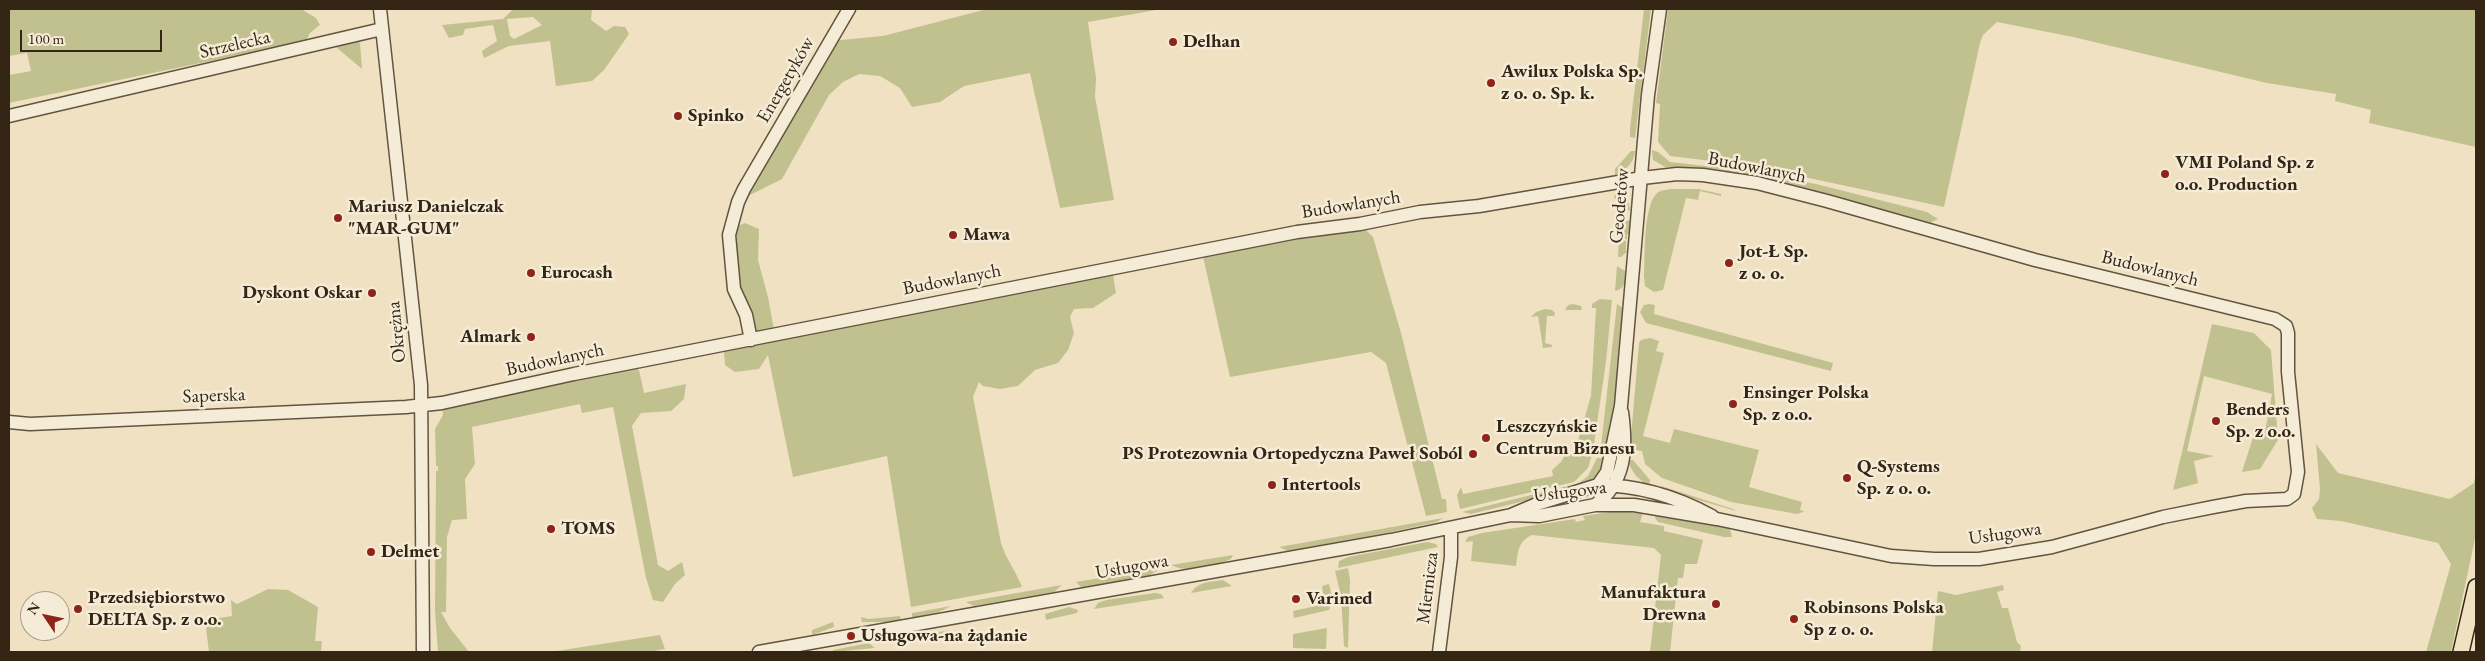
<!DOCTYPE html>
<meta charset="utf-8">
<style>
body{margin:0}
#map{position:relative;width:2485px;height:661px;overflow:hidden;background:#f0e1c3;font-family:"EB Garamond",serif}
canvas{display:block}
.frame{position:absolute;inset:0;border:10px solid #342515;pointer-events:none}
.north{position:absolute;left:20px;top:591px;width:50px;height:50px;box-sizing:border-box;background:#f5ecd8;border:1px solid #a89c8a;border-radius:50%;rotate:304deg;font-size:14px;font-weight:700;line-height:20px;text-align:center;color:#342515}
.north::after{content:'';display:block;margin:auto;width:18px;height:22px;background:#8f2418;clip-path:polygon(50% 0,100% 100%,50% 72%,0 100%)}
.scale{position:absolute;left:20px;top:30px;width:142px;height:22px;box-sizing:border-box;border:2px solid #342515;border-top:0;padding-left:6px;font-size:15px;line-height:18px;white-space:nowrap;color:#342515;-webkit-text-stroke:4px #f5ecd8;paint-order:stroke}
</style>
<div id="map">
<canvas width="2485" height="661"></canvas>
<div class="frame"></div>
<div class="north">N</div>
<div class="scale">100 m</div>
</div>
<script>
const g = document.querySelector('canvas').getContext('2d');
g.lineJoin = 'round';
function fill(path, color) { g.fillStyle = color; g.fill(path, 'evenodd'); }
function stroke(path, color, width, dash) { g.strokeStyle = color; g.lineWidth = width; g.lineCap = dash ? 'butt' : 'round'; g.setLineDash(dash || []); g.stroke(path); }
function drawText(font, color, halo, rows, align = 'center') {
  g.font = font + ' "EB Garamond",serif'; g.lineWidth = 5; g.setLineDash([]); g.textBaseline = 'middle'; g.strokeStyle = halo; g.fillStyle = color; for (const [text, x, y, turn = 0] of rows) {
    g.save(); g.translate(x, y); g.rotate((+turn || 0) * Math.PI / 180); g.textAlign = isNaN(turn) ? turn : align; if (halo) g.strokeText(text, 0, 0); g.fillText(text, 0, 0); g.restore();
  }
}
fill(new Path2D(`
 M9,9h292l15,9 4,7 -10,8 -4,8 -297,62v-28l22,-4 -4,-18 -18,3z
 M513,9h79l-1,11 15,11 8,-5 11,1 4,7 -25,36 -12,11 -36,5 -6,-45 -41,5 -25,12 -2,-7 15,-10 -4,-16 -28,4 -2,6 -14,3 -7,-13 61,-6zM533,17l9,8 -28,14 -4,-3 -3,-17z
 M987,9h175l-74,13 8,56 -1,19 19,103 -54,8 -30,-135 -66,13 -24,16 -28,5 -12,-19 -20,-12 -21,-2 -16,8 -14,13 -47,84 -32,16 -6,-3 86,-151 53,-5z
 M1644,9h7l-16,129 -5,-1v-8z
 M1668,9h808v138l-107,-24 2,-13 -36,-9 1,-7 -69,-11 -194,-46 -76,-15 -14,13 -3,8 -36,164 -191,-41 -83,-10 -12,-14 2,-38 -4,-1z
 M358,41l2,2 2,26 -32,-27z
 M1652,150l6,2 12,10 80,9 66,13 111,28 11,7 -12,6 -181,-51 -29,-5 -51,-2 -12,-7z
 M1631,151h4c-1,12 -9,19 -20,24v-6z
 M1671,189h27l23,5v2l-21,-5 -2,9 -12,-2 -23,92 -9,2 -9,-6 -1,-9c1,-19 -1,-71 13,-84 3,-3 10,-3 14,-4z
 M1615,192c10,3 14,8 15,18l-5,1 -11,-13z
 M1623,220l7,1 -1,13h-2v5l-8,-1 2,-15z
 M745,223l14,6 -1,31 10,37 7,38 337,-66 4,24 -23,15 -19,1 -4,8 4,16 -6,17 -10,13 -23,7 -17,16 -18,3 -17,-3 -4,-4 -6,15 28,146c5,16 15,28 21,44l-111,20 -24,-151 -94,21 -25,-122 -9,14 -24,3 -10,-7 -1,-13 7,-8 20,-4 -17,-51 -4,-60z
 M1360,224l13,13 28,96 41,166h4l1,13 -21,4 -40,-153 -15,-11 -141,25 -28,-125z
 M1619,240l7,1v10h2l-7,6h-3z
 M1617,266l8,5c2,9 0,18 -10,20z
 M1600,299l12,1 -6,62 -13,89 -5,17 -14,14 -114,27 -3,-14 4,-8 2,7 90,-18 -1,-6 9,-8 5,-9 8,1 17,-58 5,-88h-4v-4z
 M1573,304l8,2 1,4h-17l3,-5z
 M1617,304l6,4 -9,98 -8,41 -5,-1z
 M1649,304l6,1 -1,9 179,49 -2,8 -185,-48 -6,-11 4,-7z
 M1545,309l7,1 3,3 -1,3h-7l-2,27 7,2v2l-9,1 -5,-32 -7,1 5,-5z
 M2212,324l42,9 17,17 7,90 -18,29 -18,3 13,-41 10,1 7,-38 -68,-18 -17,75 27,5 -20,5 4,22 -25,7z
 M1650,338l9,3 -3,10 8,2 -21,83 27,7 4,-14 85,21 -10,37 53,15 -2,8 4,1 -1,1 -6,2 -66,-12 -69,-24 -17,-14 -3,-13 -12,-2 9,-106 2,-3z
 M629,364l10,6 5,23 42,-9 -2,15 -13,12 -30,2 -9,13 26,139 10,6 14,-9 3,13 -10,9 -12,18 -10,-2 -7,-22 -33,-171 -31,6 -2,-9 -108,23 3,37 -10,15 2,40 -15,1 -5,17 -1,75h-5l9,16 19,24h-31l-3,-41 1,-140h2v-5h-2l-1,-37 8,-14 -1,-12z
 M2316,444l22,29 112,26 24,-16 2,-12v63l-25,118h-25l25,-88 -13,-21 -97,-22 -24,-2 -5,-11 7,-9 1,-10z
 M1597,458h8c-4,18 -14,24 -30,28l13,-10z
 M1628,460h5l17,20 -1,5c-11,-5 -18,-13 -21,-25z
 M1661,486l72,23 3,2 -75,-22z
 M1564,487l1,4 -94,23 -9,-2z
 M1616,511l27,2 -3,9 24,4v5l39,9 -6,24h-12l-2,14h-5l-8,74h-20l11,-97 -7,-7 -122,-13c-14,6 -14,17 -16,31l-45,-5 2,-20 -8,1 3,-5 14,-4 93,-14 1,3 9,-2 -2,-4z
 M1656,512l69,15 5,2 2,8h-8l-66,-15 -3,-4z
 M1443,518l-6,4 -46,10 -103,19 -9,-4z
 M1427,542l9,2 2,3 -100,21 1,-7 9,-4z
 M1233,555l-2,4c-16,7 -44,15 -60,6z
 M1161,568l-12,8 -59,12 -9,-1 -5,-5z
 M1348,568l2,12 -2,68 -4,-2 -3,-50 -6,-25z
 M1223,580l9,6 -41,7c8,-12 19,-11 32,-13z
 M1329,584l4,16 -4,10 -35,8 -1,-7 32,-7 -3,-18z
 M1062,585l-8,7 -80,14 -8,-4z
 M2003,585l1,5 -7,2 5,16h6l9,34 4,4 -1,5 -88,1 6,-61 18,4z
 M268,589l20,1 30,17 -3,34h7l-1,11h-112l-4,-32 27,-4 -1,-16 6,4z
 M1155,593l6,1 3,4 -70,11 4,-6 8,-3z
 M951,606l-12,6 -27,6v-5z
 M1069,607l9,3 -1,3 -31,7 -1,-6z
 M900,616l2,6h-40l-1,-5 7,2z
 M833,622l1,5 -22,8v-5z
 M1327,628l-1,21 -33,-1v-14z
 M950,630l2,4 -36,6v-4z
 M660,635l5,14 -16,3h-99z
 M869,643l6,5 -41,4 -1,-2z`), '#c1c18f');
const minor = new Path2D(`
 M380,9l41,376 2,267
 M9,116l373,-87
 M751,340l-5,-25 -12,-26 -5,-54 9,-33 6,-13 105,-180
 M9,422l21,2 376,-17 36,-4 132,-29 723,-142 63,-8 60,-12 59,-6 163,-28 35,-4 26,1 54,8 70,18 208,59 240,59 11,7 2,7v39l10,100 -4,22 -7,5 -41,2 -33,6 -50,10 -111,30 -73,12h-45l-43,-3 -174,-37 -83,-14h-39l-56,11 -28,-1
 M1598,485c40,0 79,12 114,31
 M1595,505c31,-23 32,-57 27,-93
 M759,652l632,-112 120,-25 26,-11 61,-19 9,-13 14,-66 27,-311 12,-86
 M1439,652l12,-95v-29`);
const major = new Path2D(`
 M2461,652l15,-65`);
stroke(minor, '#635440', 15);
stroke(major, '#342515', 18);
stroke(minor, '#f5ecd8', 12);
stroke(major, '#f0e1c3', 15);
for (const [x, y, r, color] of [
 [1173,42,5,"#8f2418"],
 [1491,83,5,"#8f2418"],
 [678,116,5,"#8f2418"],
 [2165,174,5,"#8f2418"],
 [338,218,5,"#8f2418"],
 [953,235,5,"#8f2418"],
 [1729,263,5,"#8f2418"],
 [531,273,5,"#8f2418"],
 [372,293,5,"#8f2418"],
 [531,337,5,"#8f2418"],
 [1733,404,5,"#8f2418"],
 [2216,421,5,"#8f2418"],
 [1486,438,5,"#8f2418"],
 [1473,454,5,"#8f2418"],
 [1847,478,5,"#8f2418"],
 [1272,485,5,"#8f2418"],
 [551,529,5,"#8f2418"],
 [371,552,5,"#8f2418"],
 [1296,599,5,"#8f2418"],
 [1716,604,5,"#8f2418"],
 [78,609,5,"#8f2418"],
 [1794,619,5,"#8f2418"],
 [851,636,5,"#8f2418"]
]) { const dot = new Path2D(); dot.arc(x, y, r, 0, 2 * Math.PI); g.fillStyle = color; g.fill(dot); stroke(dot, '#f5ecd8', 2); }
drawText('bold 19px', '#342515', '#f5ecd8', [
 ["Delhan",1183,42],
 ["Awilux Polska Sp.",1501,72],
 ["z o. o. Sp. k.",1501,94],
 ["Spinko",688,116],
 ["VMI Poland Sp. z",2175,163],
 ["o.o. Production",2175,185],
 ["Mariusz Danielczak",348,207],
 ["\"MAR-GUM\"",348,229],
 ["Mawa",963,235],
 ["Jot-Ł Sp.",1739,252],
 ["z o. o.",1739,274],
 ["Eurocash",541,273],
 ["Dyskont Oskar",362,293,"right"],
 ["Almark",521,337,"right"],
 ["Ensinger Polska",1743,393],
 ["Sp. z o.o.",1743,415],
 ["Benders",2226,410],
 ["Sp. z o.o.",2226,432],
 ["Leszczyńskie",1496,427],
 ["Centrum Biznesu",1496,449],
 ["PS Protezownia Ortopedyczna Paweł Soból",1463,454,"right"],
 ["Q-Systems",1857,467],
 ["Sp. z o. o.",1857,489],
 ["Intertools",1282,485],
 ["TOMS",561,529],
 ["Delmet",381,552],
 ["Manufaktura",1706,593,"right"],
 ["Drewna",1706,615,"right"],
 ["Przedsiębiorstwo",88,598],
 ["DELTA Sp. z o.o.",88,620],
 ["Varimed",1306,599],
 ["Robinsons Polska",1804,608],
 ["Sp z o. o.",1804,630],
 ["Usługowa-na żądanie",861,636]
], 'left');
drawText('19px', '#342515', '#f5ecd8', [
 ["Strzelecka",235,45,-13],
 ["Energetyków",786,80,-60],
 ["Budowlanych",1757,168,11],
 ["Budowlanych",1351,205,-9],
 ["Geodetów",1620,206,-85],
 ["Budowlanych",2150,269,14],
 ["Budowlanych",952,280,-11],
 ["Okrężna",397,332,-96],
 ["Budowlanych",555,360,-12],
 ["Saperska",214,396,-2],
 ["Usługowa",1570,492,-7],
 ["Usługowa",2005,534,-8],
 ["Usługowa",1132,567,-10],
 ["Miernicza",1428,588,-83]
]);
</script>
